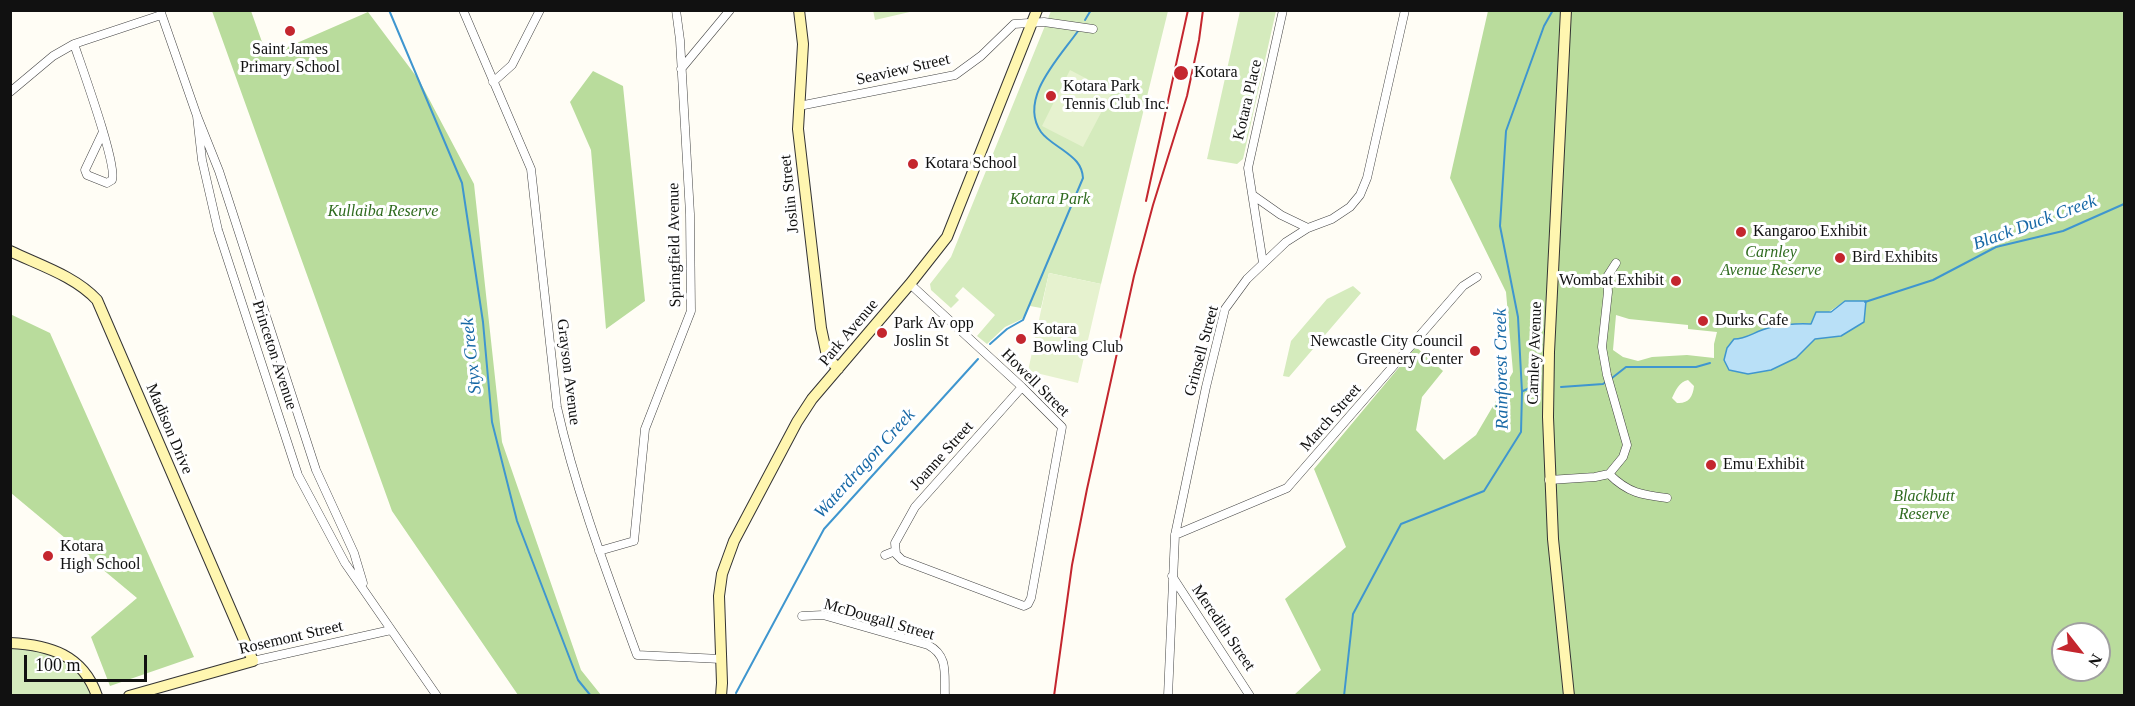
<!DOCTYPE html>
<style>
body{margin:0}
#map{position:relative;width:2135px;height:706px;overflow:hidden;background:#fffdf5;font-family:"Times New Roman",serif}
canvas{display:block}
.frame{position:absolute;inset:0;border:12px solid #111;pointer-events:none}
.north{position:absolute;left:2051px;top:622px;width:60px;height:60px;box-sizing:border-box;background:#fff;border:2px solid #a0a0a0;border-radius:50%;rotate:121deg;font-size:16px;font-weight:700;line-height:24px;text-align:center;color:#111}
.north::after{content:'';display:block;margin:auto;width:21px;height:27px;background:#c4262e;clip-path:polygon(50% 0,100% 100%,50% 72%,0 100%)}
.scale{position:absolute;left:24px;top:655px;width:123px;height:27px;box-sizing:border-box;border:3px solid #111;border-top:0;padding-left:8px;font-size:18px;line-height:21px;white-space:nowrap;color:#111;-webkit-text-stroke:4px #fff;paint-order:stroke}
</style>
<div id="map">
<canvas width="2135" height="706"></canvas>
<div class="frame"></div>
<div class="north">N</div>
<div class="scale">100 m</div>
</div>
<script>
const g = document.querySelector('canvas').getContext('2d');
g.lineJoin = 'round';
function fill(path, color) { g.fillStyle = color; g.fill(path, 'evenodd'); }
function stroke(path, color, width, dash) { g.strokeStyle = color; g.lineWidth = width; g.lineCap = dash ? 'butt' : 'round'; g.setLineDash(dash || []); g.stroke(path); }
function drawText(font, color, halo, rows, align = 'center') {
  g.font = font + ' "Times New Roman",serif'; g.lineWidth = 6; g.setLineDash([]); g.textBaseline = 'middle'; g.strokeStyle = halo; g.fillStyle = color; for (const [text, x, y, turn = 0] of rows) {
    g.save(); g.translate(x, y); g.rotate((+turn || 0) * Math.PI / 180); g.textAlign = isNaN(turn) ? turn : align; if (halo) g.strokeText(text, 0, 0); g.fillText(text, 0, 0); g.restore();
  }
}
fill(new Path2D(`
 M873,10h41v1l-39,9z
 M1051,11h117l-67,273 -52,-11 -8,35 -11,-2 -8,13 -17,8 -18,17 -10,-8 18,-21 -32,-28 -8,9 4,4 -8,8 -20,-18 -1,-6 21,-27z
 M1240,11h36l-33,148 -6,5 -30,-5z
 M1353,286l8,7 -72,84 -6,-1 8,-35 36,-42z
 M10,645l46,5 21,14 20,31h-86z`), '#d5ebbd');
fill(new Path2D(`
 M212,11h39l16,45 101,-44 51,68 55,104 28,258 79,228 20,25h-83l-126,-184z
 M1488,11h636v684h-830l27,-25 -36,-71 61,-52 -32,-78 102,-122 27,24 -21,26 -6,33 28,30 32,-25 37,-63 -7,-80 -56,-114zM1845,301l21,1 -25,34 -26,3 -19,19 -62,-19h10l56,-16 11,1zM1616,315l13,4 59,6v4l29,3 -3,12v14l-27,-3 -35,2 -14,4 -15,-4 -10,-7zM1688,380l6,6c-1,11 -6,18 -17,17l-5,-5c4,-8 7,-16 16,-18zM2063,634h36v36h-36z
 M593,71l30,15 22,215 -39,28 -15,-179 -21,-48z
 M10,314l40,19 144,324 -84,29 -19,-49 46,-39 -126,-105z`), '#b9dc9c');
fill(new Path2D(`
 M1070,70l42,22 -29,55 -41,-21z
 M1049,273l52,11 -23,99 -50,-12z`), '#e6f2cf');
const water = new Path2D(`
 M1845,301h21l-2,21 -23,14 -26,3 -19,19 -25,12 -23,4 -19,-4 -5,-10 3,-12 7,-9c11,0 17,-5 28,-9 14,-5 34,-7 49,-6l5,-12h15z`);
fill(water, '#b9e0f7');
stroke(water, '#3f96cf', 1.5);
stroke(new Path2D(`
 M389,10l73,173 21,139 9,100 25,99 61,159 13,16
 M1085,20l6,-10
 M1865,302l68,-22 63,-33 67,-16 61,-27
 M990,344l17,-15 16,-9 60,-142c-1,-14 -9,-20 -20,-28 -7,-5 -17,-11 -22,-18 -23,-33 18,-74 37,-101
 M1612,378l14,-11h70l14,-4
 M1561,387l42,-3 4,-3
 M1523,391l11,-5
 M736,693l88,-164 154,-170
 M1344,696l9,-82 48,-90 83,-33 37,-59 1,-40 -4,-75 -18,-91 6,-95 38,-105 9,-16`), '#3f96cf', 2);
const street = new Path2D(`
 M160,10l37,106 22,55 97,299 38,83 9,30
 M463,10l68,159 26,238c19,85 50,166 80,248l84,4
 M74,44c7,21 44,122 38,136l-5,3 -20,-8 -2,-5 18,-38
 M681,69l49,-59
 M493,82l19,-17 28,-55
 M10,92l43,-36 21,-12 87,-29
 M799,106l156,-31 26,-19 33,-32 30,-2 49,7
 M197,116l5,44 16,70 80,245 47,88 92,133
 M1254,196l27,19 27,13
 M1263,263l-15,-95 35,-158
 M910,284l112,103 40,40 -31,171 -3,6 -4,2 -122,-46 -6,-6 -1,-11 20,-36 107,-120
 M1609,474c19,19 33,21 58,24
 M1549,480l46,-3 14,-3 14,-17 4,-12 -20,-70 -5,-28 6,-55 -1,-15 9,-14
 M1175,535l112,-47 176,-202 14,-9
 M599,551l35,-10 11,-112 46,-118 -1,-97 -10,-174 -4,-30
 M885,555l10,-4
 M1172,576l78,120
 M802,616l21,-1 105,30c21,11 16,29 17,51
 M253,661l138,-31
 M1168,696l7,-161 31,-148 19,-78 22,-30 39,-37 22,-14 24,-9 18,-12 10,-12 7,-17 38,-168`);
const secondary = new Path2D(`
 M799,10l4,34 -5,85 23,199 6,28 11,13
 M1566,10l-17,342 -1,65 5,122 16,157
 M10,251c29,14 65,25 87,49l156,361 -124,35
 M10,643c40,2 73,12 87,53
 M721,696l1,-13 -3,-87 3,-22 12,-33 63,-119 15,-23 98,-115 37,-47 90,-227`);
stroke(street, '#444', 9);
stroke(secondary, '#333', 12);
stroke(street, '#fff', 8);
stroke(secondary, '#fff6b0', 10);
stroke(new Path2D(`
 M1146,201l42,-191
 M1054,696l18,-131 15,-76 47,-213 19,-71 34,-109 12,-56 4,-30`), '#c4262e', 2);
for (const [x, y, r, color] of [
 [290,31,6,"#c4262e"],
 [1181,73,8,"#c4262e"],
 [1051,96,6,"#c4262e"],
 [913,164,6,"#c4262e"],
 [1741,232,6,"#c4262e"],
 [1840,258,6,"#c4262e"],
 [1676,281,6,"#c4262e"],
 [1703,321,6,"#c4262e"],
 [882,333,6,"#c4262e"],
 [1021,339,6,"#c4262e"],
 [1475,351,6,"#c4262e"],
 [1711,465,6,"#c4262e"],
 [48,556,6,"#c4262e"]
]) { const dot = new Path2D(); dot.arc(x, y, r, 0, 2 * Math.PI); g.fillStyle = color; g.fill(dot); stroke(dot, '#fff', 2); }
drawText('16px', '#111', '#fff', [
 ["Saint James",290,50,"center"],
 ["Primary School",290,68,"center"],
 ["Kotara",1194,73],
 ["Kotara Park",1063,87],
 ["Tennis Club Inc.",1063,105],
 ["Kotara School",925,164],
 ["Kangaroo Exhibit",1753,232],
 ["Bird Exhibits",1852,258],
 ["Wombat Exhibit",1664,281,"right"],
 ["Durks Cafe",1715,321],
 ["Park Av opp",894,324],
 ["Joslin St",894,342],
 ["Kotara",1033,330],
 ["Bowling Club",1033,348],
 ["Newcastle City Council",1463,342,"right"],
 ["Greenery Center",1463,360,"right"],
 ["Emu Exhibit",1723,465],
 ["Kotara",60,547],
 ["High School",60,565]
], 'left');
drawText('16px', '#111', '#fff', [
 ["Seaview Street",903,70,-13],
 ["Kotara Place",1248,100,-77],
 ["Joslin Street",790,194,-96],
 ["Springfield Avenue",675,245,-91],
 ["Park Avenue",849,333,-50],
 ["Grinsell Street",1202,351,-75],
 ["Carnley Avenue",1535,353,-88],
 ["Princeton Avenue",274,355,72],
 ["Grayson Avenue",568,372,83],
 ["Howell Street",1035,383,45],
 ["March Street",1331,418,-49],
 ["Madison Drive",169,429,67],
 ["Joanne Street",942,456,-48],
 ["McDougall Street",879,620,16],
 ["Meredith Street",1223,628,56],
 ["Rosemont Street",291,638,-13]
]);
drawText('italic 16px', '#2f6b1f', '#fff', [
 ["Kotara Park",1050,200],
 ["Kullaiba Reserve",383,212],
 ["Carnley",1771,253],
 ["Avenue Reserve",1771,271],
 ["Blackbutt",1924,497],
 ["Reserve",1924,515]
]);
drawText('italic 18px', '#1768a6', '#fff', [
 ["Black Duck Creek",2035,223,-20],
 ["Styx Creek",472,356,-96],
 ["Rainforest Creek",1502,369,-91],
 ["Waterdragon Creek",865,464,-48]
]);
</script>
